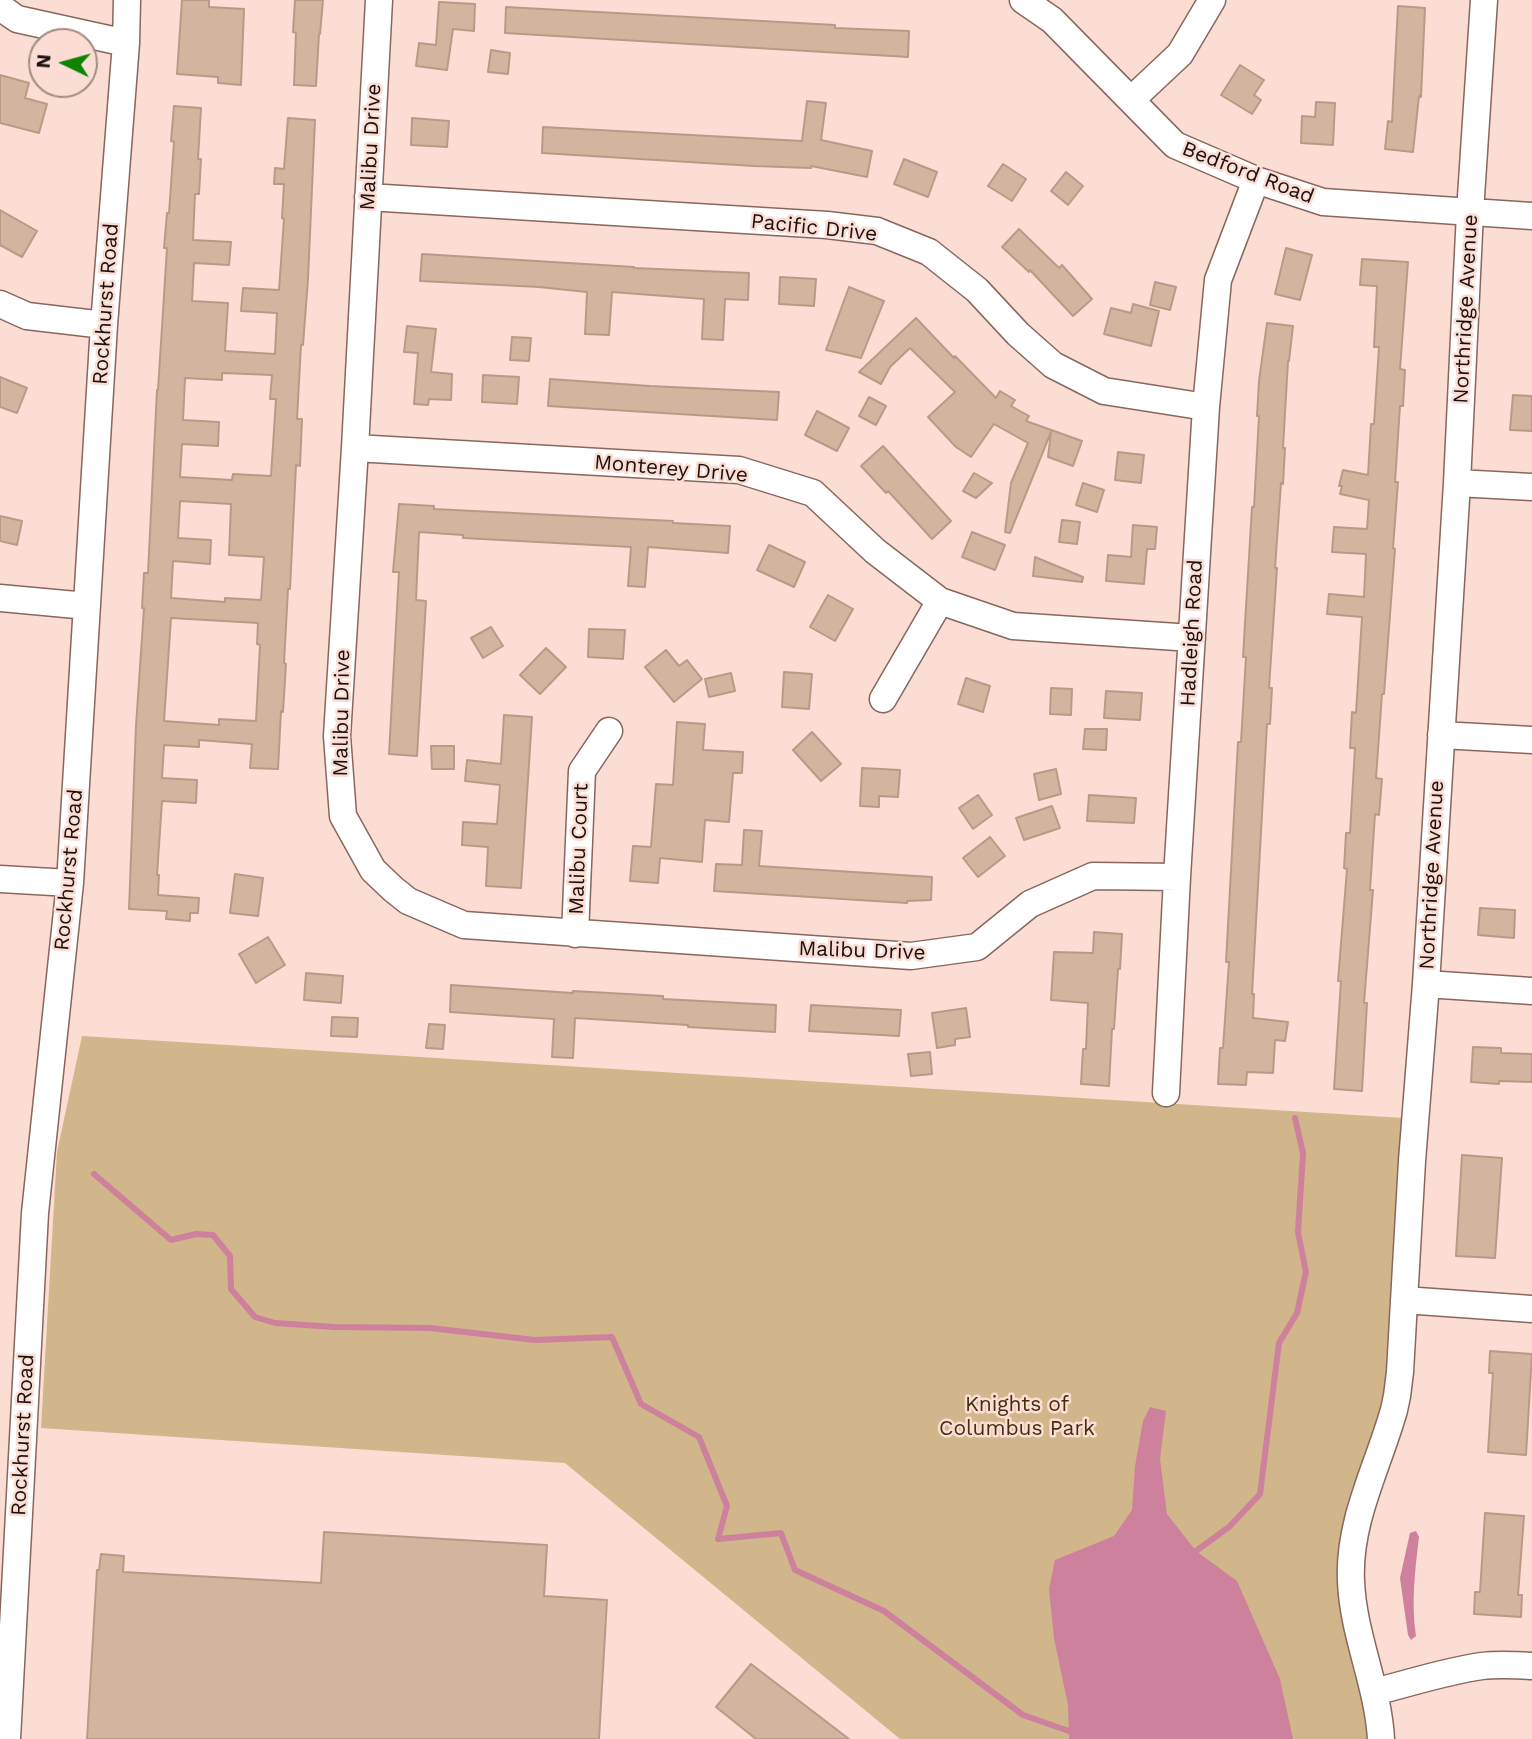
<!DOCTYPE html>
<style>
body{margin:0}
#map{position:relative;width:1532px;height:1739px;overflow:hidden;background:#fbddd3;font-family:"Work Sans",sans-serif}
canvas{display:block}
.north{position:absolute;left:28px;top:28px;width:70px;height:70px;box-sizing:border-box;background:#fbddd3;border:2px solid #a28b84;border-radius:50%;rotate:275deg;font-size:19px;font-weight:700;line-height:28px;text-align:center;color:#1d110d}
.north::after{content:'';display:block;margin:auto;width:24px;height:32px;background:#0e8400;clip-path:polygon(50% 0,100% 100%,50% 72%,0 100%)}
</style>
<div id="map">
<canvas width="1532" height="1739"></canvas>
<div class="north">N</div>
</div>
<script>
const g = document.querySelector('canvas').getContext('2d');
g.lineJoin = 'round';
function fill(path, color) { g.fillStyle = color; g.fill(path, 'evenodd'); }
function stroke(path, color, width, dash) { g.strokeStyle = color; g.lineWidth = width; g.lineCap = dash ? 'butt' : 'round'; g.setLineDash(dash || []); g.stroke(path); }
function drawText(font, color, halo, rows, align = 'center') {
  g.font = font + ' "Work Sans",sans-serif'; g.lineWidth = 5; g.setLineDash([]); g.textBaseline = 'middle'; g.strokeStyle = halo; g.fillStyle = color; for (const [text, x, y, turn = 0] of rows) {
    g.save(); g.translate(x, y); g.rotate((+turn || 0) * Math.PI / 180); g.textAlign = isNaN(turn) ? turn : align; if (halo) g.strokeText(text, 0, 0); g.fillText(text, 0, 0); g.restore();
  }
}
fill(new Path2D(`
 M82,1036l1321,82 -16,251 -5,37 -9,30 -23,59 -8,32 -4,36 1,31 3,24 22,81 4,40h-468l-335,-276 -524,-35 16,-276z`), '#d0b68a');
fill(new Path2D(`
 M1150,1407l16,4 -6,48 7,55 29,37 41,30 43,98 13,60h-224l-1,-34 -14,-67 -5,-49 6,-29 59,-24 18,-26 3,-44 8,-45z
 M1416,1531l3,6c-4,33 -8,66 -3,99l-5,4 -3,-5 -8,-57 10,-45z`), '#ce819c');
stroke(new Path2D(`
 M94,1174l77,66 25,-6 17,1 17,21 1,33 24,28 20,6 59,4 96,1 105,12 77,-3 29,67 58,33 28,69 -9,33 63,-6 14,37 89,41 139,104 69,24
 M1196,1551l33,-24 31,-33 19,-151 18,-30 9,-41 -8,-40 5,-79 -8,-35`), '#ce819c', 6);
const building = new Path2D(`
 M182,0h27v7l35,2 -3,76 -23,-2v-6l-41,-3z
 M295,0h28l-3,34h-1l-3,52 -22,-1 2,-52 -3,-1z
 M439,2l36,2 -1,27 -21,-2 -6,41 -31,-4 3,-23 17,2z
 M1398,6l27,2 -4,89 -2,-1 -6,56 -28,-3 3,-28 4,1z
 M506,7l329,18v3l74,3 -1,26 -403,-24z
 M491,50l19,3 -2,21 -20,-2z
 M1240,65l24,15 -10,15 7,5 -9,14 -31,-19z
 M0,75l29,8 -4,15 22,6 -8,29 -39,-10z
 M807,101l19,2 -5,37 51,11 -5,26 -56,-11v2l-57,-2 -212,-13 1,-26 259,14z
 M1316,102l19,1 -2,42 -32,-2 1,-27 13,1z
 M174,106l27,2 -3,51h3l-2,35h-4l-2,46 38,2 -2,23 -35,-2 -2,38 36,2 -3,48 50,3 2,-41 -36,-2 2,-23 36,2 5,-71 -2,-1 2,-34h-10l1,-16 9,1 4,-51 27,2 -7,159 -5,66h-2l-4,74h5l-2,47 -4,-1 -6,124h-2l-4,74 2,1 -3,48 -2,-1 -3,58 -28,-1 2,-24 -53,-4v7l-35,-2 -2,33 35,2 -1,23 -34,-2 -5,74h2l-1,20 41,3 -1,15h-8v8l-24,-2 1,-8 -38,-2 7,-183 8,-118h-2l2,-35h4l9,-183h1l9,-142h-3l3,-35h2l5,-71 -3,-1zM222,373l50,2 -2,24h6l-5,77 -38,-2 -1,6 -52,-3 2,-33 36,2 1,-24 -36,-2 2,-42 37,2zM180,501l51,3 -2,51 35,2 -3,43 -36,-2v4l-54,-4 2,-37 37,3 1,-24 -33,-2zM171,618l87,5 -1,21 3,1 -4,76 -37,-2v6l-55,-4z
 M412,118l37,3 -2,26 -36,-2z
 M904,159l33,13 -9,25 -34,-13z
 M1003,164l23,15 -14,22 -24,-15z
 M1066,172l17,14 -15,19 -17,-14z
 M0,210l37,21 -15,26 -22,-12z
 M1019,229l40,39 3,-3 30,34 -19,17 -43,-46 -1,2 -27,-25z
 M1286,248l26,7 -12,45 -25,-6z
 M422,254l212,13v1l115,5 -1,27 -23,-1 -2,41 -21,-1 2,-40 -92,-7 -3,43 -24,-1 2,-42 -48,-5 -119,-6z
 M1362,259l46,3 -8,107 5,1 -2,36h-3l-5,76h3l-5,66 2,1 -11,145h-2l-6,84 6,1 -3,36 -4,-1 -5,76h3l-9,113h3l-5,88 -28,-2 7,-108h-3l9,-112 -3,-1 2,-35h4l5,-85h-5l2,-36 4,1 6,-96 -35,-3 2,-20 35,3 2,-43 -34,-2 2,-25 33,2 2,-29 -29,-6 2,-8h-3l4,-16 25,5 3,-51h3l5,-77h-5l3,-61 -17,-1z
 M780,277l36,2 -2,27 -35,-2z
 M1155,282l21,5 -6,23 -20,-5z
 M849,287l35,14 -23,57 -35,-8z
 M1133,304l26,7 -8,35 -47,-12 7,-26 20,5z
 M916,318l38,40 1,-2 41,42 4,-7 15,9 -4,6 18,10 -3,5 56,20 -9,25 -25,-9 3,-25 -41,101 -5,-1 6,-49 17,-40 -34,-19 -23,33 -15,-10 -28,-30 27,-25 -45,-44 -20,19 -9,17 -22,-12z
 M1267,323l26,3 -4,35h-1l-5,87h2l-2,36 -2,-1 -6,85h2l-8,120h3l-2,36h-3l-15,270h2l-1,24 35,4 -3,19 -10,-1 -2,33 -26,-1 -1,13 -28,-1 2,-36h3l6,-86h-3l12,-220h3l5,-85h-3l9,-150h2l5,-91h-2l2,-35z
 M407,326l29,3 -5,43 21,2 -1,26 -22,-1 -1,6 -14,-1 4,-51 -14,-1z
 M512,337l19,1 -2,23 -19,-1z
 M483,375l36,2 -2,27 -35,-2z
 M0,377l27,11 -10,25 -17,-6z
 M550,379l100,7 129,6 -2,28 -229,-14z
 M1513,395l19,1v35l-22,-1z
 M869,397l17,9 -10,19 -17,-9z
 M817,411l32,17 -12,23 -32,-16z
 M883,446l68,75 -19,18 -44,-48 -2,2 -25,-27z
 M1118,452l26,3 -3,28 -26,-3z
 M974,473l18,10 -16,15 -13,-7z
 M1083,483l21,7 -7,22 -21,-7z
 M399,504l35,2v3l239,12v2l57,3 -2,27 -80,-6 -3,40 -17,-1 3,-39 -168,-9v-3l-44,-3 -3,68 10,1 -9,155 -28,-2 10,-182h-6z
 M0,516l22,5 -5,24 -17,-4z
 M1062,520l18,2 -3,22 -18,-2z
 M1133,525l24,2 -2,22h-8l-3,35 -38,-3 2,-26 23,2z
 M972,532l33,13 -10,25 -33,-13z
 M769,545l36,17 -11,25 -37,-17z
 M1035,557l48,20 -1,5 -49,-6z
 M828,595l25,14 -18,32 -25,-14z
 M491,627l12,19 -20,12 -12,-20z
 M589,629l36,1 -2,29 -35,-2z
 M546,648l20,19 -26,27 -20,-19z
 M666,650l13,16 8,-6 15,19 -28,23 -29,-35z
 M784,672l28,2 -3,35 -27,-2z
 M731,673l4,18 -26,6 -4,-18z
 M966,678l24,8 -7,26 -25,-8z
 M1051,688l21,1 -1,26 -21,-1z
 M1106,691l36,2 -2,27 -36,-2z
 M504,715l28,2 -11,171 -35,-2 2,-39 -26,-2 1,-23 34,2 3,-39 -35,-4 2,-21 34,4z
 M677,722l28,2 -2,26 40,2 -1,21h-9l-4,49 -24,-2 -3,42 -42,-4 -2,25 -28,-2 3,-35 18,1 5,-63 17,1z
 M1085,729h22l-1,21 -23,-1z
 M812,732l29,32 -20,17 -28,-31z
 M431,746h23v23h-22z
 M862,768l38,2 -2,27 -19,-1v11l-19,-1z
 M1056,769l5,25 -22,6 -5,-26z
 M978,795l14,20 -19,14 -14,-21z
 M1089,795l47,3 -2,25 -47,-2z
 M1052,806l8,22 -36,12 -8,-22z
 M744,830l18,1 -3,35 173,11 -1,23 -24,1v2l-193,-12 2,-27 26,1z
 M990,837l15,19 -27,21 -15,-19z
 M235,874l28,4 -5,38 -28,-3z
 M1480,908l35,2 -1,28 -36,-3z
 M1094,932l28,2 -2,35h-2l-4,60h-2l-3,57 -28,-2 2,-35h3l2,-46 -37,-3 3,-48 39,1z
 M268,937l17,28 -29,18 -17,-29z
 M306,973l37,3 -2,27 -37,-3z
 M451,985l122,8v-2l90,5v3l113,6 -1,27 -87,-5v-2l-113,-7 -2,40 -21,-1 2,-38 -104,-7z
 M811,1005l90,5 -2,26 -90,-5z
 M966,1008l4,29 -15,2v6l-18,3 -5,-35z
 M332,1017l26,1 -1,19 -26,-1z
 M429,1024l16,1 -2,24 -17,-1z
 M1473,1047l28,1v5l31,1v28l-33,-1v3l-28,-2z
 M930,1052l2,22 -21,2 -3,-22z
 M1462,1155l40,3 -7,100 -39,-2z
 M1490,1351l42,3 -6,101 -38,-3 5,-79h-4z
 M1485,1513l39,3 -6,79h4l-1,22 -47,-3 1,-22h5z
 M324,1532l223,13 -3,51 63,4 -8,139h-512l10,-169h2l2,-16 23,2 -1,16 198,11z
 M751,1664l98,75h-93l-40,-32z`);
fill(building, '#d2b59f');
stroke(building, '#b79b86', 2);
const minor = new Path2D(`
 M379,0l-24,448 -18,288 6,80 30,54 20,19 15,12 56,24 447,31 66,-9 53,-43 63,-28 84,1
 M1023,0l29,20 123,125 81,35 67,22 209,14
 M0,7l17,12 109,24
 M1131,100l49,-46 32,-54
 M368,197l459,28 50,6 52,21 48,38 41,44 35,31 51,26 102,16
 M0,304l27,12 77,9
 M355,448l384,22 74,23 62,58 65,50 73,25 179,12
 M1457,483l75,4
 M0,598l87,8
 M883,699l57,-98
 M1441,735l91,5
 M0,879l70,4
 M575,934l7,-163 27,-40
 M1426,984l106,7
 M1166,1093l11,-216 29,-470 12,-127 38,-100
 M1404,1300l128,9
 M1374,1692c36,-9 72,-21 108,-26 17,-2 33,-1 50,0
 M7,1739l28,-526 35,-330 34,-558 22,-282 1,-43
 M1381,1739c-3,-54 -28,-104 -30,-158 -3,-60 27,-114 43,-171l3,-14 3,-24 12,-211 14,-177 31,-501 13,-271 14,-212`);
stroke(minor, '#88675d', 29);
stroke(minor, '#fff', 26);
drawText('21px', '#1d110d', '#fbddd3', [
 ["Malibu Drive",371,147,-87],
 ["Bedford Road",1248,173,21],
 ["Pacific Drive",814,228,6],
 ["Rockhurst Road",106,304,-86],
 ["Northridge Avenue",1466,309,-87],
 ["Monterey Drive",671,469,5],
 ["Hadleigh Road",1192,633,-87],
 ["Malibu Drive",342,713,-89],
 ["Malibu Court",579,849,-88],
 ["Rockhurst Road",69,870,-85],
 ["Northridge Avenue",1432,875,-87],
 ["Malibu Drive",862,951,2],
 ["Rockhurst Road",23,1435,-87]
]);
drawText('21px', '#413010', '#fbddd3', [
 ["Knights of",1017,1405],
 ["Columbus Park",1017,1429]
]);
</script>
